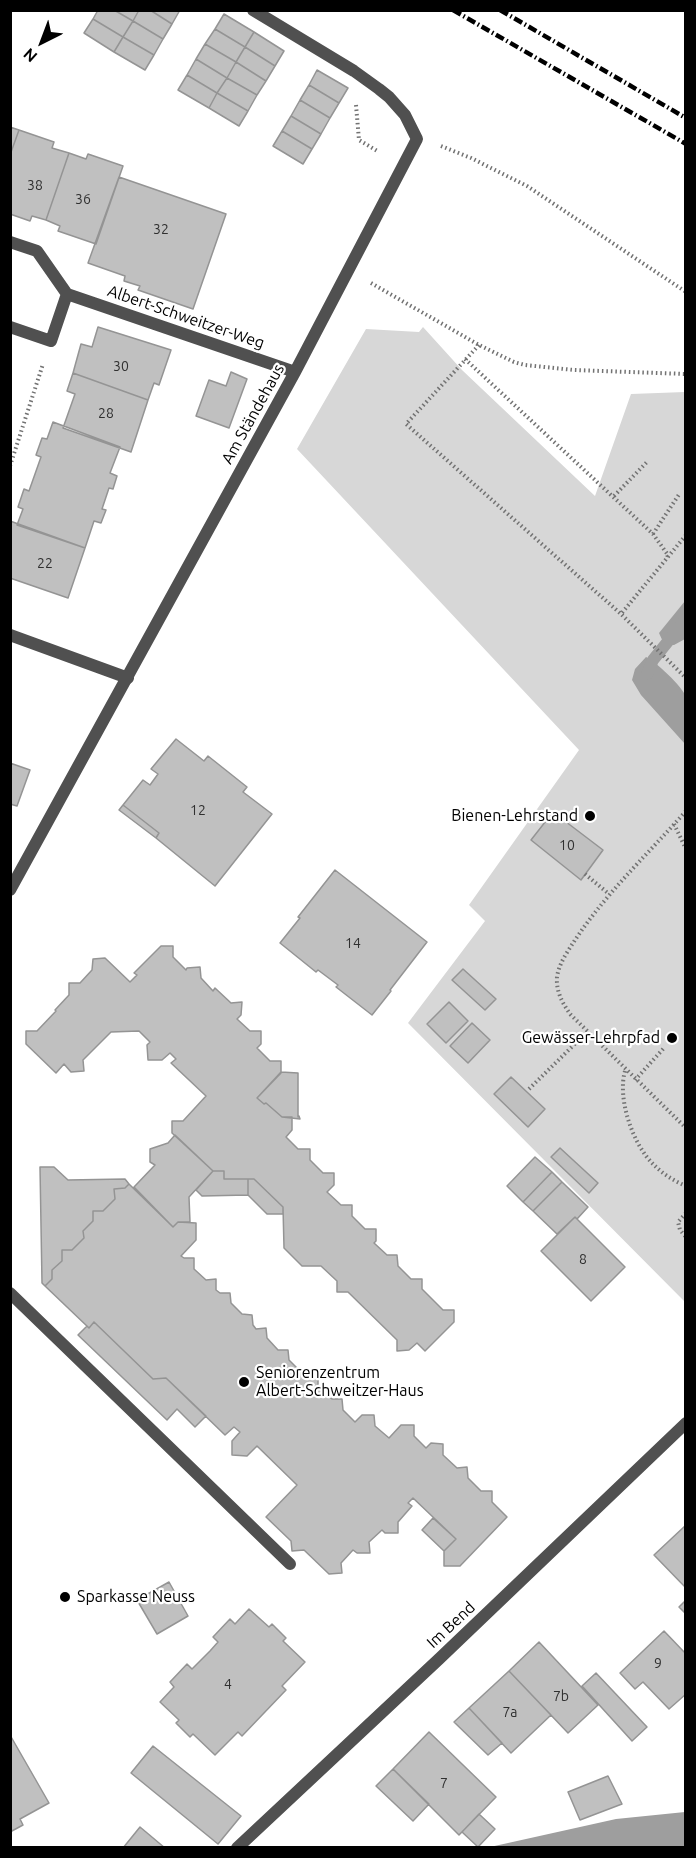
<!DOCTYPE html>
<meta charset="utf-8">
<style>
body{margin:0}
#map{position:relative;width:696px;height:1858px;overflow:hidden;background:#fff;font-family:Ubuntu,sans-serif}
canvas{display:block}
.frame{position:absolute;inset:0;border:12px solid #000;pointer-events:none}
.north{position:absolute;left:12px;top:12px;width:60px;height:60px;-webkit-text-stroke:4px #fff;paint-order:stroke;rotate:222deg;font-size:16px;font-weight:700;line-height:24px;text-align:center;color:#000}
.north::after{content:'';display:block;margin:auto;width:21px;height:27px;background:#000;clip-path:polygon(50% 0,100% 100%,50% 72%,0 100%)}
</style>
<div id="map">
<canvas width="696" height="1858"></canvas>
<div class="frame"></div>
<div class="north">N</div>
</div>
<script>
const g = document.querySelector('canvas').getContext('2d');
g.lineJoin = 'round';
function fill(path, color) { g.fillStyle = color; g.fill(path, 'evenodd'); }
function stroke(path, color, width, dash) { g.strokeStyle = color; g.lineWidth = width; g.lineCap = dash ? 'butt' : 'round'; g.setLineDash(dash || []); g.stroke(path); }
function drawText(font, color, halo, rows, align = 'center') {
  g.font = font + ' Ubuntu,sans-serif'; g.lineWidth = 4.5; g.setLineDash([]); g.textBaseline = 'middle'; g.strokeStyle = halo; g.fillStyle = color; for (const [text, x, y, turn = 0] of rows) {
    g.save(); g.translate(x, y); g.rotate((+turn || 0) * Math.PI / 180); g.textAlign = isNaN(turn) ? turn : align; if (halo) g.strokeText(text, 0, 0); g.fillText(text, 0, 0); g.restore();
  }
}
fill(new Path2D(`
 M423,327l39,43 133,126 36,-102 54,-2v910l-277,-279 77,-102 -16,-16 110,-155 -282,-301 69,-120 53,3z`), '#d7d7d7');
fill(new Path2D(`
 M685,601v38l-11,6 -10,-1 -5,-11z
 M646,657c9,4 37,30 40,40 2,8 0,37 -1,47l-44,-49 -9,-15 3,-11z
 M685,1812v35h-195l126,-28z`), '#9e9e9e');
stroke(new Path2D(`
 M647,674l6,-14 33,-41`), '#9e9e9e', 12);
const building = new Path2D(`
 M98,10h16l19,11 -10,16 -30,-18z
 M114,10h25l-6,11z
 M139,10h11l22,14 -9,15 -30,-18z
 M150,10h30l-8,14z
 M224,14l30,18 -9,15 -30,-18z
 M93,19l30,18 -9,15 -30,-19z
 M133,21l30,18 -9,16 -31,-18z
 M215,29l30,18 -9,15 -31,-18z
 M254,32l30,19 -9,15 -30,-19z
 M123,37l31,18 -9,15 -31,-18z
 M205,44l31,18 -9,16 -31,-19z
 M245,47l30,19 -9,15 -30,-19z
 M196,59l31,19 -10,15 -30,-18z
 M236,62l30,19 -9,14 -30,-17z
 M317,70l31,18 -9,15 -30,-18z
 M187,75l30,18 -8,15 -31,-18z
 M227,78l30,17 -9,16 -31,-18z
 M309,85l30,18 -9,15 -30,-18z
 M217,93l31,18 -9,15 -30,-18z
 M300,100l30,18 -9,16 -30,-18z
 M291,116l30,18 -9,15 -30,-18z
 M10,127l9,3 -9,25z
 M19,130l35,12 -2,6 17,5 -23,67 -14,-4 -2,5 -20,-7v-59z
 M282,131l30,18 -9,15 -30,-18z
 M69,153l17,6 2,-5 35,12 -27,78 -38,-13 2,-5 -14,-6z
 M119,177l107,37 -33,95 -55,-19 2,-4 -16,-5 1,-5 -37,-13z
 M98,327l73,23 -12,35 -5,-2 -6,17 -75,-27 8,-29 11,3z
 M231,372l16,7 -18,49 -33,-12 13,-36 17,6z
 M73,373l75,27 -17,52 -68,-24 12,-34 -8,-3z
 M53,422l67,25 -10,26 7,3 -4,13 -4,-1 -7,21 4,1 -5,13 -7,-2 -9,27 -68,-23 6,-16 -5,-2 6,-18 5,2 12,-34 -5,-2 6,-17 5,1z
 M10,521l75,27 -17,50 -58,-20z
 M176,739l28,22 4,-5 39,31 -4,5 29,22 -57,72 -59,-48 3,-5 -36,-28 20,-25 7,5 8,-11 -7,-5z
 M10,763l20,7 -13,36 -7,-2z
 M123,805l36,28 -3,5 -37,-28z
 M553,812l50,38 -22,30 -50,-40z
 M335,870l92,72 -37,48 1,1 -19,24 -36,-28 2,-2 -20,-15 -2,2 -36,-29 20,-25 -2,-1z
 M161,946h12v11l13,13 1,-2 13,-1 1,11 12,13 2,-3 16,15 11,-1 -1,13 -4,4 13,12h11v13l-4,4 13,13h11v12l-24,25 7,6 2,-1 16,14h10v13l-6,7 12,12h12v11l13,13h11v12l-7,7 14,13h11v11l13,13h11v12l-2,2 13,12h10l1,11 13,13h11v10l21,21h11v12l-29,29 -8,-8 -8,7 -12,1v-11l-49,-48h-11v-11l-16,-15h-19l-18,-18 -1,-41 -29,-28h-30v-8h-11l-41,-38v-12h11l23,-25 -35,-33 5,-4 -6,-6 -8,7h-14l-1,-15 3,-3 -11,-11 -28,1 -28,28 1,11 -13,1 -7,-8 -8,9 -30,-29v-13h11l19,-20 -1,-1 14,-15v-12h11l12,-13 1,-11 12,-1 25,24 7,-7 -3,-2z
 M463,969l33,30 -11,11 -33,-30z
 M449,1002l19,19 -22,22 -19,-19z
 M472,1023l18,17 -22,23 -18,-17z
 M281,1072l17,1v44l1,-1 1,3 -18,-2 -16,-14 -2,1 -7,-6z
 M511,1077l34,32 -17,18 -34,-33z
 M175,1135l38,36 -24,26 1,25h-12l-5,5 -39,-40 21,-22 -5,-3v-13l18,-6z
 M560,1148l38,35 -9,10 -38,-36z
 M535,1157l17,15 -29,30 -16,-16z
 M40,1167h14l14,13 57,-1 4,5 -4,4 -11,1 1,10 -12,12h-10v10l-10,10 1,7 -12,12h-10v11l-10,9v9l-7,7 -3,-3z
 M213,1171h11v8h24v16l-46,1 -6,-6z
 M552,1172l10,10 -29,29 -10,-9z
 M248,1179h6l29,28v7h-16l-19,-19z
 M562,1182l26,25 -11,12 -2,-2 -18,17 -24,-23z
 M129,1184l44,43 5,-5 18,1v17l-15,16 3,2h10v11l12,11 10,-1v11l4,3h10l1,10 11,11 10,1 1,10 3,4 10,-1 1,10 11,12h10l1,10 16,16h13v10l14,13h10l1,11 12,12 7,-7h12l1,11 14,12 12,-13h13v11l12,12 5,-5 12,1v11l14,13 10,-1 1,11 13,13h11v11l15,15 -47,49h-16v-15l12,-12 -43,-41 -5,5 4,3 -14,16v11h-13l-3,-3 -13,12 1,11h-13l-4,-3 -12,13 1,10 -13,1 -25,-24 -12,1 -1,-10 -25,-24 31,-32 -40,-39 -10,10 -15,-1v-14l8,-9 -6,-5 -9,8 -59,-57 -13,1 -59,-57 -5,6 -44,-42 7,-7v-9l10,-9v-11h10l12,-12 -1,-7 10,-10v-10h10l12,-12 -1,-10 11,-1z
 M575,1217l50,50 -34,34 -50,-50z
 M94,1322l59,57 13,-1 40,38 -11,11 -18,-18 -10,11 -89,-85 9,-9 2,2z
 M433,1518l23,21 -12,12 -22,-21z
 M686,1525v63l-32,-33z
 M169,1582l19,34 -31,18 -20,-34z
 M686,1600v14l-7,-7z
 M249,1609l20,18 3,-3 14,14 -3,3 22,21 -23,24 4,4 -44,46 -4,-4 -23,23 -22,-21 -3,3 -14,-14 3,-3 -19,-18 14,-15 -4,-5 17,-18 5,5 18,-18 8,-9 -5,-5 17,-18 5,5z
 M664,1631l22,23v40l-17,15 -26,-27 -8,7 -15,-16z
 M539,1642l59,63 -30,28 -59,-62z
 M509,1671l42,44 -40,38 -42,-45z
 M596,1673l51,54 -15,14 -50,-55z
 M469,1708l33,35 -14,12 -34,-33z
 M429,1732l67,65 -37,38 -66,-66z
 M10,1735l39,68 -29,16 3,6 -13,7z
 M153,1746l88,70 -23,28 -87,-71z
 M393,1769l36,35 -16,17 -37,-35z
 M608,1776l14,28 -42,16 -12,-28z
 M479,1814l16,15 -17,18 -16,-15z
 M140,1827l25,21h-42z`);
fill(building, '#c0c0c0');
stroke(building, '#949494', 1.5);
stroke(new Path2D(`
 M356,105l3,35 20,12
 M441,146l30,12 56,28 159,106
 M371,283l108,62 35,17 11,3 49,5 112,4
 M479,345l-73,79 215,190
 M465,359l188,175 15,21 -1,3
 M10,466l33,-102
 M614,496l33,-34
 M653,534l27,-41
 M686,535l-65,79 65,64
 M686,811c-38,43 -79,81 -111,129 -7,11 -16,23 -18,37 -1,14 5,26 14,38l115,113
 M674,824l12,25
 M585,874l24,20
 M625,1071c-8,28 8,74 29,94 9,9 20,16 32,21
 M635,1080l29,-32
 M529,1089l58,-57
 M686,1213l-8,9 2,8 6,7`), '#727272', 4, [1.5, 3]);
stroke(new Path2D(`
 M10,635l118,43
 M10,1293l280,271`), '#505050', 12);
stroke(new Path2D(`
 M10,242l27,9 30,43
 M10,327l41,14 16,-47 228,78
 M10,890l285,-518 122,-233 -12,-24 -16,-18 -10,-8 -25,-18 -101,-61
 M237,1848l202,-189 247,-236`), '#505050', 12);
stroke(new Path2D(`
 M453,10l233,134
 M500,10l186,108`), '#000', 4.5, [9, 3, 1.5, 3]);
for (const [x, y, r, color] of [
 [590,816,6,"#000"],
 [672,1038,6,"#000"],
 [244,1382,6,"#000"],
 [65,1597,6,"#000"]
]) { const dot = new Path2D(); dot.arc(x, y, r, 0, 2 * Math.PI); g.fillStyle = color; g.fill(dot); stroke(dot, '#fff', 2); }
drawText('14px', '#303030', null, [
 ["38",35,185],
 ["36",83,199],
 ["32",161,229],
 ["30",121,366],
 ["28",106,413],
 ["22",45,563],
 ["12",198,810],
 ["10",567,845],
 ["14",353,943],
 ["8",583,1259],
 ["9",658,1663],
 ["4",228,1684],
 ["7b",561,1696],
 ["7a",510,1712],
 ["7",444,1783]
]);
drawText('16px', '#000', '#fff', [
 ["Albert-Schweitzer-Weg",186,317,19],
 ["Am Ständehaus",253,414,-61],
 ["Im Bend",451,1625,-43]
]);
drawText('16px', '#000', '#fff', [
 ["Bienen-Lehrstand",578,816],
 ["Gewässer-Lehrpfad",660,1038],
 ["Seniorenzentrum",256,1373,"left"],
 ["Albert-Schweitzer-Haus",256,1391,"left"],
 ["Sparkasse Neuss",77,1597,"left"]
], 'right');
</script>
